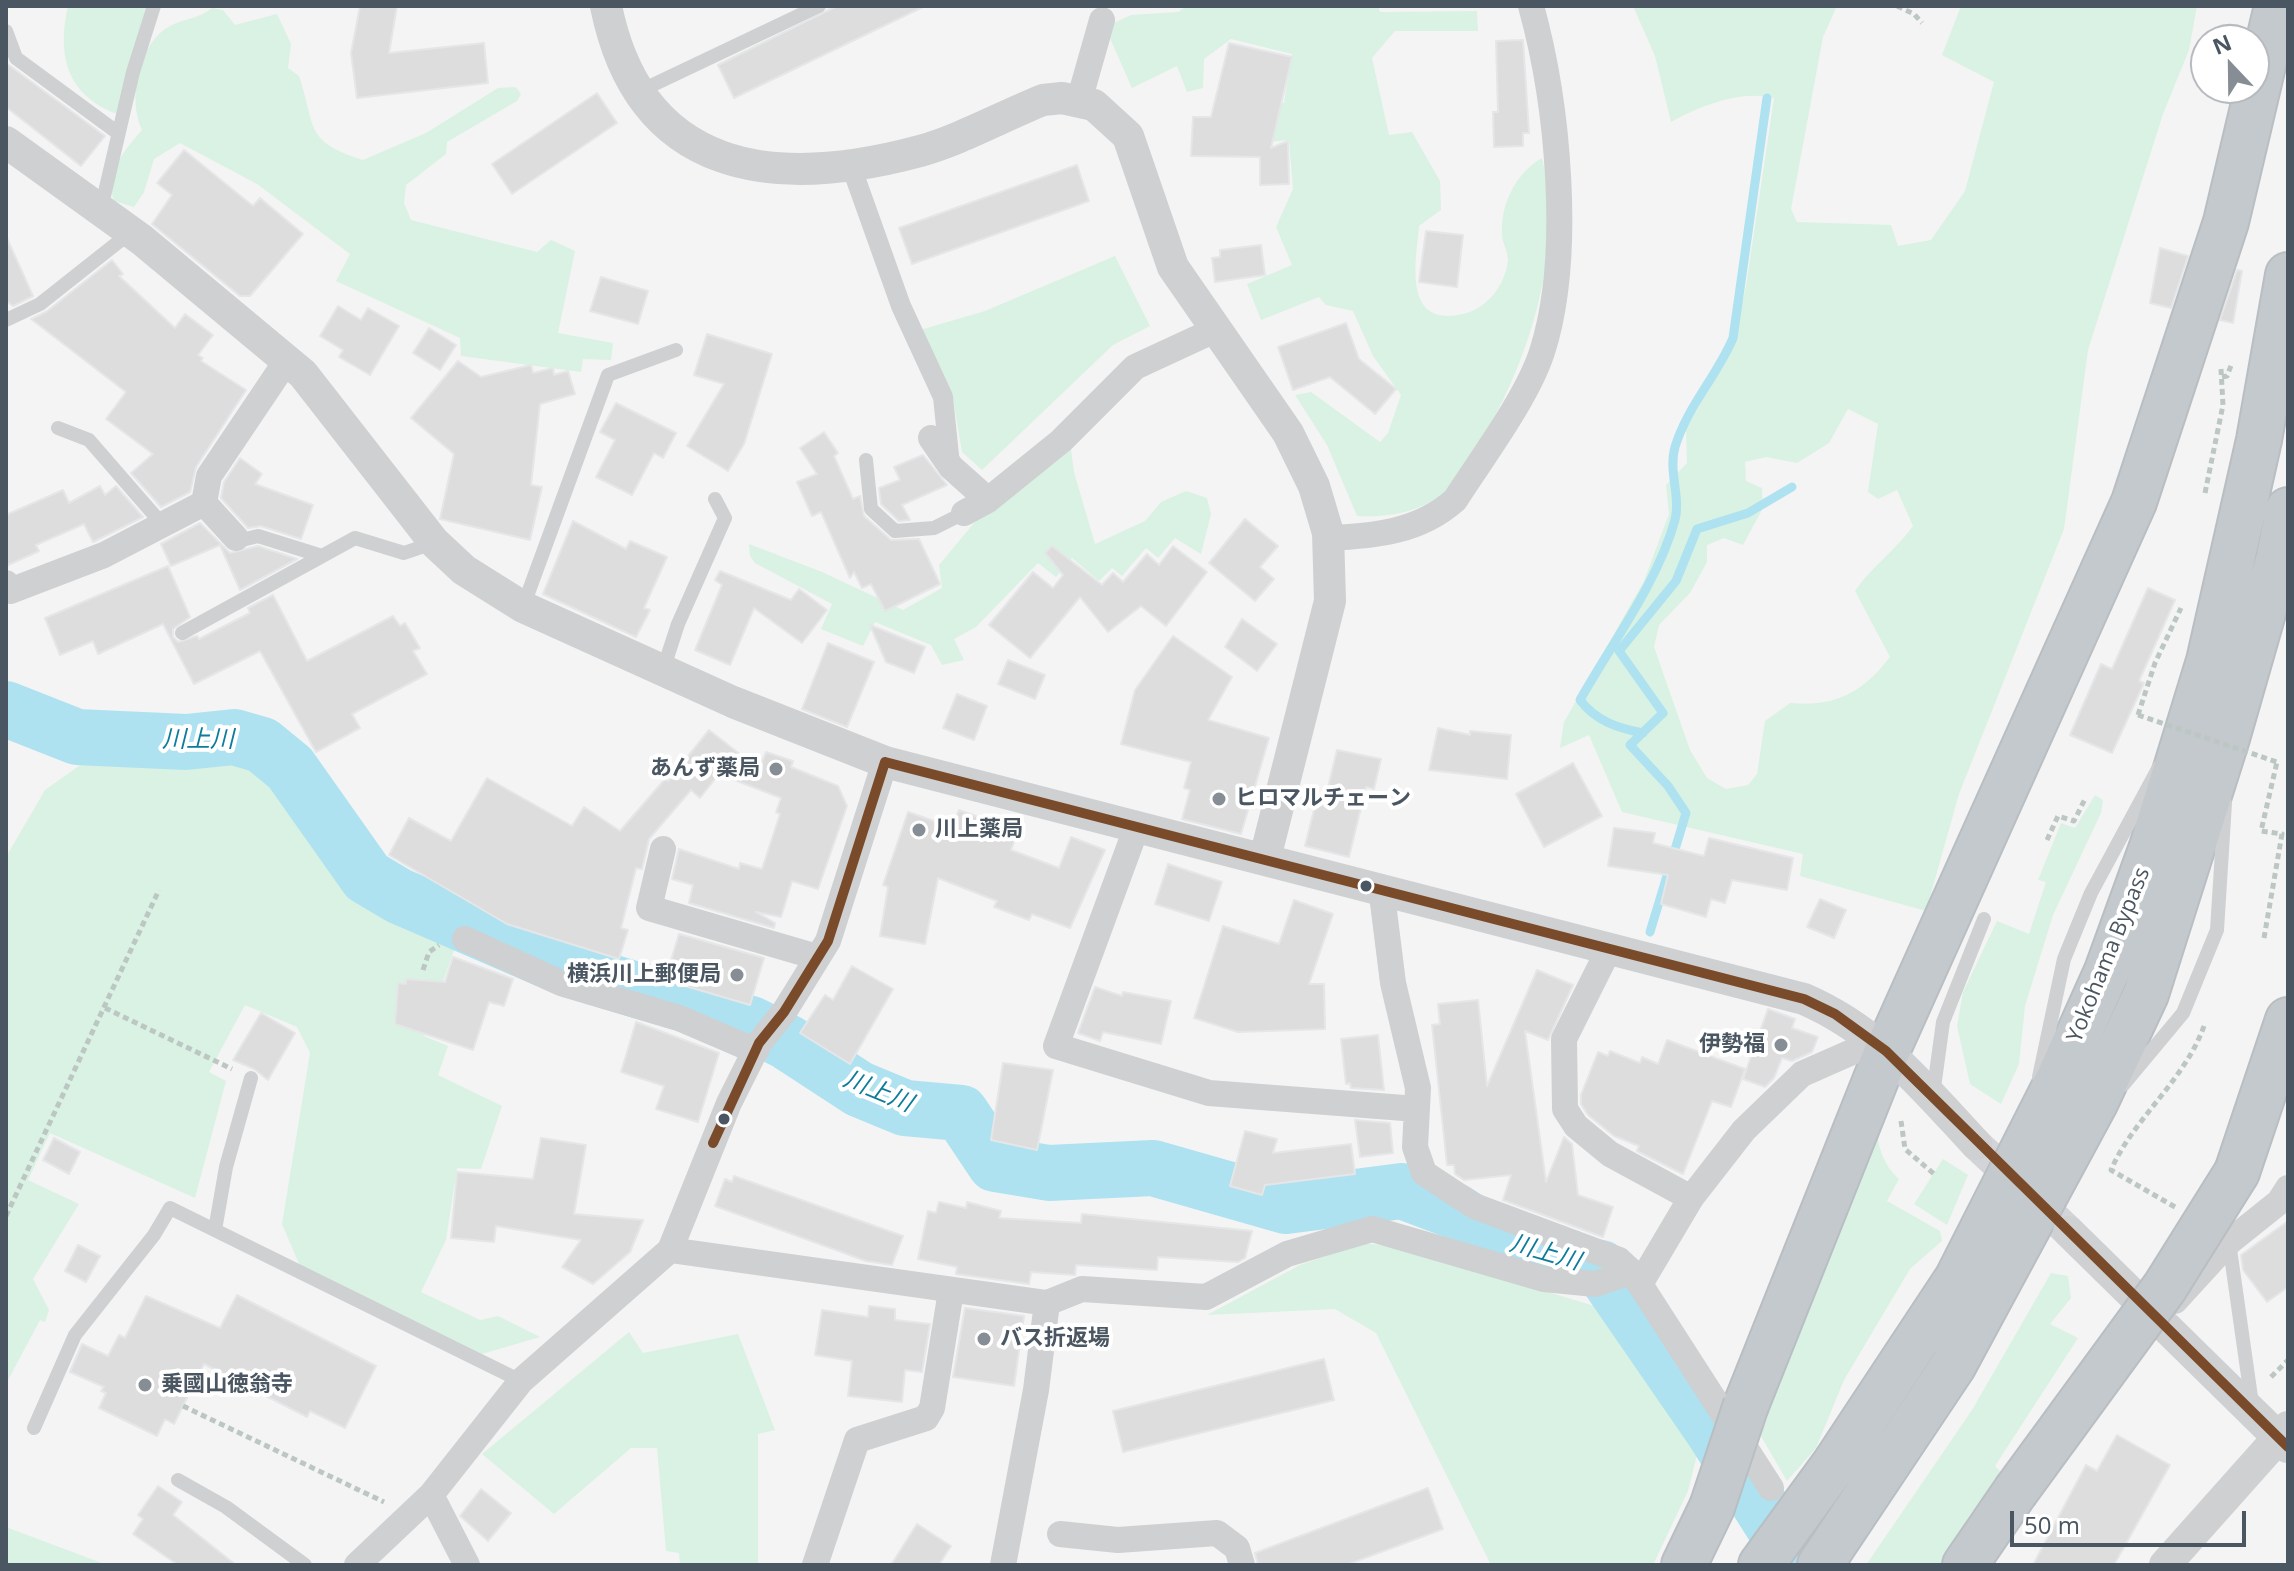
<!DOCTYPE html>
<meta charset="utf-8">
<style>
body{margin:0}
#map{position:relative;width:2294px;height:1571px;overflow:hidden;background:#f4f4f4;font-family:"Open Sans",sans-serif}
canvas{display:block}
.frame{position:absolute;inset:0;border:8px solid #4a5661;pointer-events:none}
.north{position:absolute;left:2190px;top:24px;width:80px;height:80px;box-sizing:border-box;background:#fff;border:2px solid #b7bbc0;border-radius:50%;rotate:338deg;font-size:22px;font-weight:700;line-height:32px;text-align:center;color:#4a5661}
.north::after{content:'';display:block;margin:auto;width:28px;height:36px;background:#868d94;clip-path:polygon(50% 0,100% 100%,50% 72%,0 100%)}
.scale{position:absolute;left:2010px;top:1511px;width:236px;height:36px;box-sizing:border-box;border:4px solid #4a5661;border-top:0;padding-left:10px;font-size:24px;line-height:28px;white-space:nowrap;color:#4a5661;-webkit-text-stroke:6px #fff;paint-order:stroke}
</style>
<div id="map">
<canvas width="2294" height="1571"></canvas>
<div class="frame"></div>
<div class="north">N</div>
<div class="scale">50 m</div>
</div>
<script>
const g = document.querySelector('canvas').getContext('2d');
g.lineJoin = 'round';
function fill(path, color) { g.fillStyle = color; g.fill(path, 'evenodd'); }
function stroke(path, color, width, dash) { g.strokeStyle = color; g.lineWidth = width; g.lineCap = dash ? 'butt' : 'round'; g.setLineDash(dash || []); g.stroke(path); }
function drawText(font, color, halo, rows, align = 'center') {
  g.font = font + ' "Open Sans","Noto Sans JP",sans-serif'; g.lineWidth = 8; g.setLineDash([]); g.textBaseline = 'middle'; g.strokeStyle = halo; g.fillStyle = color; for (const [text, x, y, turn = 0] of rows) {
    g.save(); g.translate(x, y); g.rotate((+turn || 0) * Math.PI / 180); g.textAlign = isNaN(turn) ? turn : align; if (halo) g.strokeText(text, 0, 0); g.fillText(text, 0, 0); g.restore();
  }
}
fill(new Path2D(`
 M68,6h82l-33,108c-51,-19 -60,-60 -49,-108z
 M1187,6h191l2,6 97,-1 1,20h-83l-23,27 17,77 23,-3 28,49 1,29 -22,16c-3,35 -17,102 44,88 24,-5 43,-30 45,-54 0,-8 -5,-16 -6,-24 -2,-32 14,-63 40,-78 23,97 -15,209 -66,291 -8,13 -16,32 -27,41 -27,21 -58,28 -92,26l-30,-71 -32,-50 16,-3 69,50 8,-9 13,-38 -28,-39 -20,-45 -27,-6 -7,-8 -58,23 -14,-36 45,-19 -16,-38 17,-38 -4,-49 -20,2v-38l15,-1 8,-49 -61,-15 -27,20 -1,29 -16,4 -10,-26 -45,22 -27,-61 26,-12 47,-3z
 M1633,6h204l-14,31 -32,172 6,13 94,3 7,21 33,-6 34,-49 29,-109 -52,-27 19,-49h236l-8,44 -26,64 -75,236 -24,179 -105,265 -33,117 -126,-35 3,-22 -181,-42 -33,-77 -29,13 4,-26 80,-141 25,-67 -3,-29 21,-22 -1,-34 45,-78 15,-65 28,-188c-34,-8 -73,8 -103,24l-16,-66zM1848,409l30,15 -10,68 10,7 19,-9 16,36c-18,25 -42,41 -58,65l35,66c-28,36 -54,50 -100,46l-25,18 -8,53 -9,11 -22,4 -19,-11 -17,-28 -36,-103 5,-22 31,-32 17,-31v-17l17,-7 19,7 20,-37 -1,-20 -16,-7 -1,-19 21,-5 31,6 32,-20z
 M212,8l11,2 12,15 42,-11 14,30 -3,24 11,8c17,50 4,65 64,84l63,-27 72,-45 18,-1 5,7 -4,7 -70,41 -1,12 -40,31 -2,18 7,17 126,32 14,-12 24,11 -17,82 55,10 -2,17 -28,-1 -2,13 -120,-16 -1,-18 -124,-57 14,-27 -93,-70 -77,-41 -26,16 -10,33 -10,15 -20,-6c-9,-27 10,-51 28,-71 -15,-31 -4,-89 30,-105 14,-7 27,-6 40,-17z
 M1115,256l35,70 -37,19 -131,125 -20,-18 -10,-59 -32,-63 65,-19z
 M1070,441l4,31 21,72 50,-23 16,-19 25,-11 21,7 4,16 -10,40 -26,-16 -17,20 -12,-10 -24,28 -10,-8 -13,13 -27,-23 -16,19 -18,-14 -62,64 -22,12 10,21 -22,5 -11,-20 -56,-23 -12,24 -42,-17 11,-25 -77,-41 -5,-7 -1,-12 73,28 81,38 39,-22 -3,-23 51,-61z
 M224,745l29,7 25,16 56,67 29,45 97,53 -36,103 24,10 -10,29 64,31 -21,63 -24,-1 -11,72 -25,52 59,28 18,-4 42,21 -58,17 -182,-88 -18,-42 28,-171 -13,-26 -52,-22 -36,67 17,9 -31,117 -145,-65 -22,47 51,24 -46,75 16,31 -4,12 -5,-2 -34,64v-527l39,-67 58,-41z
 M2095,795l8,5 -2,13 -48,102 -28,91 -6,58 -18,40 -31,-20 -13,-58 6,-34 34,-71 32,13 17,-52 -8,-2 23,-57 14,5z
 M1876,1123c2,24 6,40 23,56l-12,22 53,30 2,10 -32,28 -66,111 -28,68 -29,33 -29,-50z
 M1943,1159l25,16 -21,50 -33,-21z
 M1364,1243l37,5 217,65 83,126 -13,52 -35,74h-162l-115,-232 -41,-24 -128,6 93,-50z
 M2051,1273l17,3 3,22 -21,26 28,14 -83,128 7,7 -33,43 -28,49h-75l106,-155z
 M629,1332l14,21 95,-19 37,96 -17,4v131h-78l-1,-12 -13,-2 -9,-103h-26l-77,66 -72,-60z
 M6,1527l101,38h-101z`), '#d9f2e3');
stroke(new Path2D(`
 M1643,733c-26,-5 -47,-12 -63,-33 32,-57 77,-116 95,-180 6,-23 -7,-49 0,-73 12,-40 42,-71 58,-109l34,-240
 M1650,932l36,-119 -18,-27 -38,-41 33,-32 -44,-62 57,-70 21,-52 51,-16 44,-26`), '#aee2f0', 9);
stroke(new Path2D(`
 M6,709l71,28 109,5 48,-5 28,8 28,23 77,109 32,19 171,74 181,54 36,18 72,47 46,19 56,5 34,51 54,9 104,-5 133,38 116,-15 53,20 45,29 62,21 39,7 111,161 86,136`), '#aee2f0', 56);
const building = new Path2D(`
 M360,6h37l-8,47 95,-10 4,40 -131,15 -6,-45z
 M837,6h88l-191,92 -16,-33z
 M1523,40l6,93h-6v13l-29,1 -1,-35h5l-2,-71z
 M1229,43l63,14 -21,91 17,-7 1,43 -29,1v-28l-69,-1 2,-39h18z
 M6,63l99,73 -24,30 -75,-59z
 M597,93l20,30 -105,71 -20,-30z
 M184,150l69,56 7,-8 43,36 -53,62h-10l-88,-72 20,-29 -15,-12z
 M1077,165l12,36 -177,63 -13,-36z
 M1426,231l37,4 -6,52 -38,-5z
 M6,236l27,60 -20,10 -7,-5z
 M1261,245l4,30 -50,7 -3,-24 8,-1v-7z
 M2160,248l28,8 -17,52 -21,-5z
 M112,260l11,14 -4,2 56,52 10,-14 28,21 -15,20 5,3 -2,3 45,29 -50,77 -6,25 -29,15 -30,-34 22,-19 -47,-35 20,-27 -95,-73 15,-7z
 M2237,270l5,1 -9,52 -13,-3z
 M601,277l47,14 -10,33 -48,-13z
 M338,306l23,14 7,-12 31,18 -29,49 -31,-18 4,-7 -23,-14z
 M1346,323l13,36 37,30 -21,25 -45,-37 -37,13 -15,-43z
 M429,328l27,17 -16,25 -27,-17z
 M707,334l65,20 -28,90 -16,27 -41,-25 37,-62 -30,-9z
 M458,361l23,16 50,-12 2,8 20,-5 1,7 14,-4 7,23 -35,10 -9,81 11,2 -12,53 -90,-21 14,-65 -43,-36z
 M616,403l60,30 -13,25 -9,-5 -22,42 -36,-18 19,-37 -15,-8z
 M824,432l14,21 -4,3 19,43 7,-3 4,20 27,24 28,-1 21,45 -55,27 -14,-27 -9,4 -8,-16 -4,6 -29,-66 -9,4 -15,-34 20,-8 -17,-26z
 M923,455l24,30 -45,20 8,15 -11,1 -18,-17 -2,-16 21,-8 -6,-13z
 M240,458l22,16 -7,10 58,21 -12,34 -40,-13 -13,2 -27,-30 3,-16z
 M100,486l5,9 11,-9 27,31 -50,25 -9,-18 -48,21 3,6 -33,15v-51l57,-25 6,13z
 M1245,519l33,27 -18,21 14,12 -19,22 -46,-38z
 M573,521l53,28 4,-8 37,16 -23,51 6,2 -14,27 -93,-43z
 M200,523l30,30 28,-7 39,13 -57,31 -20,-45 -49,21 -10,-22z
 M1052,546l50,39 11,-12 10,9 24,-28 12,11 14,-19 34,26 -41,54 -25,-20 -33,26 -28,-35 -50,61 -41,-33 44,-53 20,16 10,-13 -18,-22z
 M168,566l22,51 -17,12v8l5,5 19,-6 2,3 51,-26 -2,-5 25,-13 34,66 86,-45 7,10 5,-3 15,25 -7,3 14,23 -75,40 8,14 -44,24 -56,-101 -66,33 -31,-60 -65,30 -5,-13 -33,14 -15,-37z
 M720,571l71,29 8,-11 28,21 -25,33 -48,-35 -24,57 -35,-15 27,-65 -7,-5z
 M2148,588l27,12 -36,81 5,2 -32,70 -42,-18 31,-71 11,5z
 M1242,619l35,25 -20,27 -32,-24z
 M870,625l55,22 -11,26 -28,-11z
 M1173,636l59,41 -24,43 61,18 -28,96 -59,-15 8,-29 -6,-2 7,-26 -70,-18 14,-54z
 M828,643l46,19 -27,65 -45,-18z
 M1008,660l37,15 -10,24 -37,-15z
 M957,694l30,12 -13,34 -31,-12z
 M1438,728l32,7v-4l41,4 -4,44 -78,-9z
 M709,730l50,39 7,-17 27,9 -2,6 47,19 9,20 -29,83 -26,-8 -11,36 -25,-5 19,11 -1,5 -85,-25 4,-18 -21,-6 7,-30 60,20 1,-6 22,6 18,-55 -4,-2 5,-14 -62,-24 -19,24 -9,-8 -42,49 -7,30 -6,-1 -15,60 7,2 -9,29 -112,-35 -118,-69 20,-37 42,23 36,-63 85,48 12,-19 36,24 45,-52 3,2z
 M1337,750l44,9 -7,30 -8,-2 -17,70 -44,-11 12,-48 8,2z
 M1573,763l29,53 -58,31 -28,-53z
 M959,810l59,21 -7,19 48,18 12,-31 34,13 -35,78 -38,-14 -3,6 -35,-13 3,-6 -59,-23 -13,66 -45,-8 8,-49 -5,-2 25,-73 44,15z
 M1614,828l41,5 -2,10 51,13 5,-18 84,20 -6,32 -55,-10 -7,23 -14,-4 -5,18 -45,-13 7,-29 -60,-9z
 M1168,864l54,18 -13,39 -54,-17z
 M1820,899l26,11 -12,28 -27,-11z
 M1294,900l39,14 -24,70h15l1,45 -87,3 -44,-14 29,-92 56,18z
 M679,934l85,24 -14,47 -85,-25z
 M453,957l60,22 -9,27 -15,-4 -16,48 -78,-26 3,-41 8,1v-5l39,3z
 M852,966l41,23 -43,75 -50,-31 25,-38 8,5z
 M1537,970l36,15 -25,55 -23,-9 21,151 18,-45 8,7 6,51 35,12 -10,30 -100,-37 8,-25 -47,5 -9,-6 -1,-9h-7l-15,-140 8,-1 -2,-20 40,-4 9,86z
 M1095,987l27,9 1,-4 48,9 -10,43 -58,-12 -3,9 -22,-8z
 M1768,1009l27,10 -3,9 26,9 -6,15 -20,9 -10,-3 -8,20 -9,9 -22,-8z
 M261,1013l34,20 -27,47 -14,-11 -21,-9z
 M636,1022l83,31 -21,69 -42,-13 8,-23 -43,-14z
 M1378,1035l6,55 -33,-2 -1,-5 -4,1 -5,-45z
 M1667,1040l78,29 -14,38 -19,-6 -29,73 -46,-23 2,-5 -25,-10 -26,-21 -7,-11v-9l17,-43 10,4 2,-5 30,12 2,-6 16,7z
 M1003,1063l50,7 -16,80 -46,-10z
 M1355,1120l35,3 3,30 -33,4z
 M1245,1131l32,8 -4,14 78,-9 4,30 -90,11 -3,10 -32,-9z
 M54,1138l26,14 -11,22 -26,-14z
 M541,1138l45,7 -12,69 69,6 -13,32 -37,32 -31,-17 19,-27 -85,-14 -2,16 -43,-4 6,-66 76,7z
 M734,1176l169,60 -11,29 -26,-4 -151,-55 10,-27 7,3z
 M939,1202l27,6 1,-6 34,9 -2,7 82,5 1,-9 170,17 -7,27 -7,4 -80,-5 -1,13 -81,-5 -1,10 -44,-3 -2,12 -73,-10 1,-7 -39,-8 10,-48 8,2z
 M2288,1221v66l-21,15 -24,-32 -2,-15z
 M78,1245l22,11 -14,26 -21,-11z
 M237,1295l139,71 -31,62 -35,-17 -3,6 -103,-53 -30,60 -9,-5 -8,17 -58,-28 7,-15 -5,-2 3,-4 -34,-15 12,-28 26,12 11,-21 6,3 21,-42 74,32z
 M869,1306l26,3v11l35,4 -8,48 -17,-2 -3,32 -54,-6 4,-35 -37,-6 7,-45 46,7z
 M965,1308l59,8 -10,70 -61,-9z
 M1324,1359l10,41 -211,52 -10,-41z
 M2117,1435l53,30 -56,100h-81l53,-100 11,6z
 M158,1486l24,16 -9,13 63,50h-58l-45,-31 10,-15 -5,-4z
 M1428,1488l15,41 -97,36h-88l-3,-12z
 M481,1489l30,24 -23,28 -28,-25z
 M917,1524l34,22 -12,19h-48z`);
fill(building, '#ddddde');
stroke(building, '#e5e6e7', 2);
stroke(new Path2D(`
 M1976,1144l93,88`), '#d2d4d7', 32, [32, 16]);
const trunk = new Path2D(`
 M2237,1172l51,-152
 M1746,1405l142,-356 246,-547 92,-280 51,-216
 M1684,1565l28,-58
 M1761,1565l73,-100 123,-186 102,-201 48,-107 45,-124 57,-186 50,-221 29,-165
 M1820,1565l133,-199 143,-265 50,-107 81,-256 52,-181 9,-47
 M1965,1565l50,-73`);
stroke(trunk, '#b9bec3', 48);
stroke(new Path2D(`
 M1897,6l17,8 8,9
 M2222,377l5,-1 5,-13
 M2205,493l18,-88 -2,-36
 M2138,715l17,-52 26,-55
 M2047,840l11,-24 16,5 11,-22
 M2264,938l18,-104 -21,-3 16,-69
 M423,970l6,-18 10,-7
 M105,1008l127,61
 M1901,1121l4,28 29,25
 M2175,1207l-64,-37c22,-51 74,-90 93,-144
 M6,1216l153,-326
 M2271,1377l17,-17
 M183,1406l201,96`), '#bcc7c4', 5, [6, 4]);
stroke(new Path2D(`
 M6,31l10,27 102,75
 M640,91l179,-85
 M101,209l32,-137 21,-66
 M6,320l34,-16 91,-72
 M58,428l31,12 73,84
 M866,460l5,49 24,22 39,-3 30,-15
 M236,538l6,2 16,-4 64,20
 M523,607l85,-232 68,-25
 M182,633l173,-95 49,15 29,-10
 M663,670l15,-46 47,-106 -10,-19
 M2039,1077l25,-118 27,-66 68,-126
 M2123,1085l60,-72 34,-83 8,-127
 M1933,1095l10,-73 41,-103
 M215,1230l11,-63 25,-89
 M2229,1242l23,162
 M34,1428l41,-93 79,-100 16,-27 351,173
 M178,1480l48,27 79,58`), '#ced0d2', 14);
stroke(new Path2D(`
 M850,163l51,143 42,91 7,68`), '#ced0d2', 20);
stroke(new Path2D(`
 M1079,101l23,-81
 M931,438l20,29 37,33
 M964,513l24,-13 73,-59 74,-74 82,-38
 M236,538l-32,-35 5,-27 78,-116
 M1328,538c47,-2 91,-6 127,-38 27,-42 72,-102 87,-148 31,-96 16,-249 -11,-346
 M6,583l4,8 94,-36 100,-52
 M1137,826l-81,220 153,47 208,16
 M663,849l-14,59 168,49
 M1381,887l12,96 25,105 -3,59 9,26 50,33 145,54 13,12 139,216
 M465,939l96,44 118,35 77,33
 M1610,947l-46,92 1,70 11,17 34,28 81,44
 M670,1250l377,53 35,-14 124,8 81,-43 85,-25 172,50 51,5 37,-12
 M1640,1284l51,-86 53,-68 58,-56 75,-33
 M2175,1301l54,-59 50,-40 9,-14
 M431,1495l36,70
 M1060,1534l58,6 99,-7 20,15 5,17
 M357,1565l74,-70 90,-114 149,-131 59,-147 30,-60 25,-31 44,-71 57,-179
 M815,1565l42,-125 69,-22 6,-10 19,-117
 M1003,1565l33,-175 11,-87`), '#ced0d2', 26);
stroke(new Path2D(`
 M606,6c34,169 169,184 314,145 40,-11 83,-35 123,-51l19,-2 32,7 34,31 45,131 115,166 26,53 14,47 2,68 -65,257
 M6,142l136,98 161,134 131,168 30,28 59,37 210,95 152,60 919,237c74,32 118,87 172,145
 M2069,1232l219,215
 M2165,1565l123,-138`), '#ced0d2', 32);
stroke(trunk, '#c4c9cd', 44);
const trunkBridge = new Path2D(`
 M2015,1492l150,-205 72,-115
 M1712,1507l34,-102`);
stroke(trunkBridge, '#b9bec3', 48, []);
stroke(new Path2D(`
 M2138,715l139,47`), '#bcc7c4', 5, [6, 4]);
stroke(trunkBridge, '#c4c9cd', 44);
stroke(new Path2D(`
 M885,762l919,237 31,15 51,37 402,396
 M713,1143l46,-100 25,-31 44,-71 57,-179`), '#7a4b2a', 10);
for (const [x, y, r, color] of [
 [776,769,8,"#868d94"],
 [1219,799,8,"#868d94"],
 [919,830,8,"#868d94"],
 [1366,886,7,"#4a5661"],
 [737,975,8,"#868d94"],
 [1781,1045,8,"#868d94"],
 [724,1119,7,"#4a5661"],
 [984,1339,8,"#868d94"],
 [145,1385,8,"#868d94"]
]) { const dot = new Path2D(); dot.arc(x, y, r, 0, 2 * Math.PI); g.fillStyle = color; g.fill(dot); stroke(dot, '#fff', 3); }
drawText('bold 22px', '#4a5661', '#fff', [
 ["あんず薬局",760,769,"right"],
 ["ヒロマルチェーン",1235,799],
 ["川上薬局",935,830],
 ["横浜川上郵便局",721,975,"right"],
 ["伊勢福",1765,1045,"right"],
 ["バス折返場",1000,1339],
 ["乗國山徳翁寺",161,1385]
], 'left');
drawText('22px', '#4a5661', '#fff', [
 ["Yokohama Bypass",2109,955,-68]
]);
drawText('italic 24px', '#0c7c9b', '#fff', [
 ["川上川",198,740],
 ["川上川",878,1092,22],
 ["川上川",1545,1253,16]
]);
</script>
